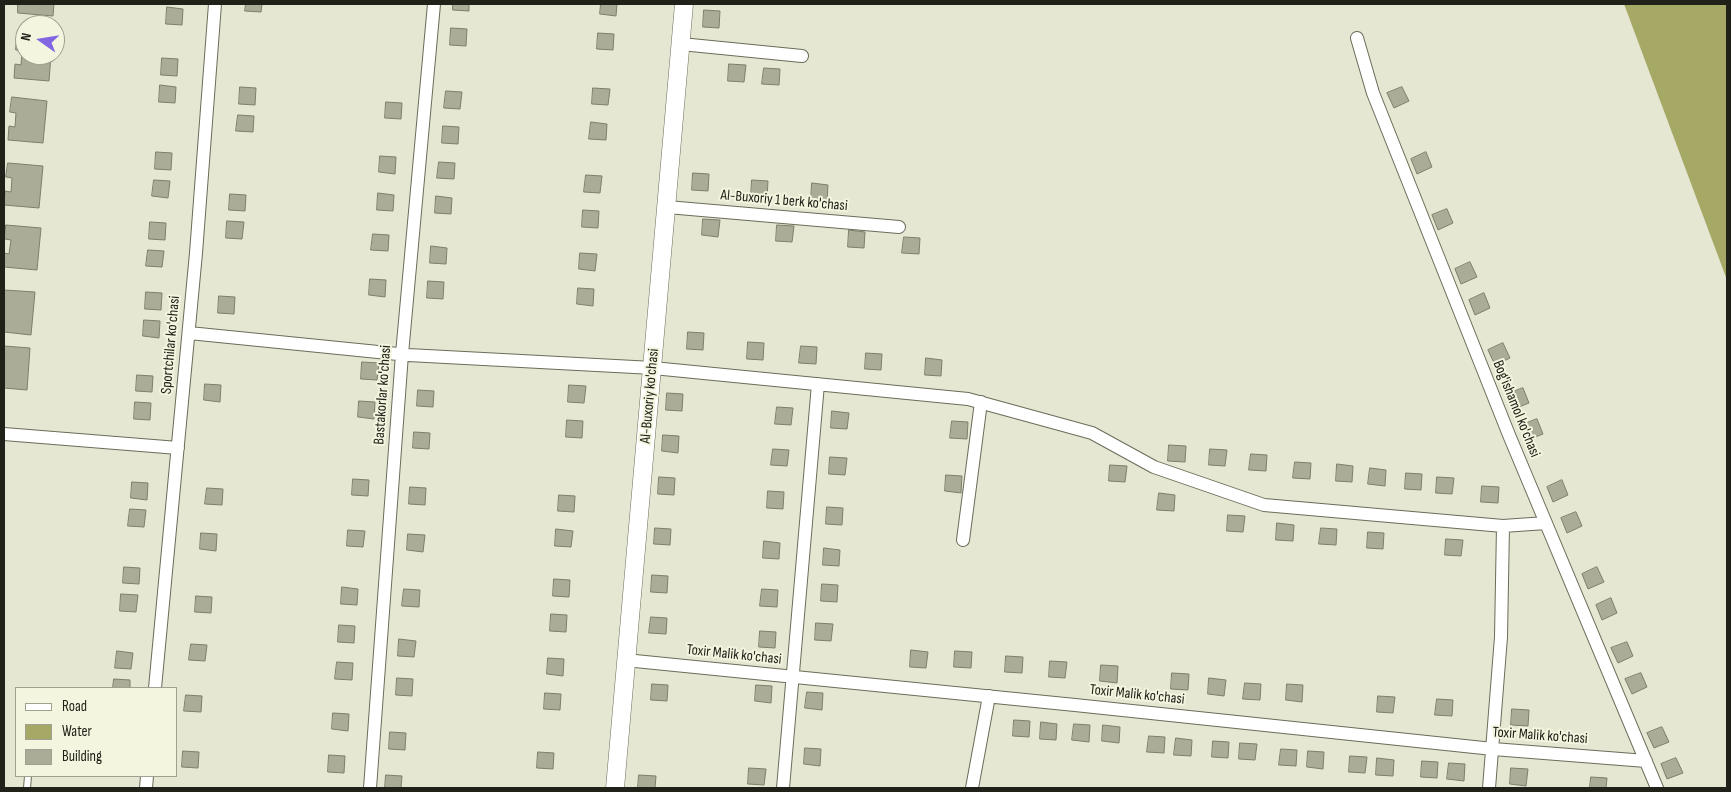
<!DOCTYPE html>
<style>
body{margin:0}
#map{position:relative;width:1731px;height:792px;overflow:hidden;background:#e6e7d2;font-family:"Sofia Sans Condensed",sans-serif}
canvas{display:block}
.frame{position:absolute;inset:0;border:5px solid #202119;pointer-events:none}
.legend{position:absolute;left:15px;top:687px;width:162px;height:90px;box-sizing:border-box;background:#f3f5df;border:1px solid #9fa090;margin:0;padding:6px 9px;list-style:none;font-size:15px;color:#202119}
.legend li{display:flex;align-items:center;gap:10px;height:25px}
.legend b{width:25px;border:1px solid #9fa090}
.north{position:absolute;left:15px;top:15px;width:50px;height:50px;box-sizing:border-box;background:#f3f5df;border:1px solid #9fa090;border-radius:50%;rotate:283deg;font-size:14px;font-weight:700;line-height:20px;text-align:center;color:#202119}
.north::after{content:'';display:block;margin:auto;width:18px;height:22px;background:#8266e2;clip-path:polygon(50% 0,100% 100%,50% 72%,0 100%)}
</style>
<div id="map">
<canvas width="1731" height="792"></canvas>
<div class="frame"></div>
<ul class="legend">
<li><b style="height:6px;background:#fff"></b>Road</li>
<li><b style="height:14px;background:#a6a966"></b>Water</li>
<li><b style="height:14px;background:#abac98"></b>Building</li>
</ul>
<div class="north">N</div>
</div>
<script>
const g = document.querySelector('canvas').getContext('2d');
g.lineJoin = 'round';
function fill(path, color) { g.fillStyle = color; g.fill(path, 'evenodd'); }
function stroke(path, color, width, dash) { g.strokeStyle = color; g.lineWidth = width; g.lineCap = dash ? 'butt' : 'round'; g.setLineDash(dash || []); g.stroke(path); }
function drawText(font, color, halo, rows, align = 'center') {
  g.font = font + ' "Sofia Sans Condensed",sans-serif'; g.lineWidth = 4; g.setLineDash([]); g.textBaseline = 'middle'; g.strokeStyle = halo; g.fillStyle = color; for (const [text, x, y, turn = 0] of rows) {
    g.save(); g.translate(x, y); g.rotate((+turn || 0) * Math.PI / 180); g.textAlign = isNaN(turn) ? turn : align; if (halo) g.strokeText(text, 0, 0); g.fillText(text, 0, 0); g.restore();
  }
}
fill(new Path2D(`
 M1624,4h103v276z`), '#a6a966');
const building = new Path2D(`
 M18,4h36l-1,12 -35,-3z
 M246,4h16l-1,8 -16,-1z
 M453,4h16v7l-16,-1z
 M601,4h16l-1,12 -16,-2z
 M167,7l16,2 -1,16 -16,-1z
 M704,10l16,1 -1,17 -16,-1z
 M451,28l16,1 -1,17 -16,-1z
 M598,33l16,1 -1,16 -16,-1z
 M17,36h8v19h26l-2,26 -35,-3 1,-14 6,1 1,-14 -6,-1z
 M162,58l16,1 -1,17 -16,-1z
 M729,64l17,1 -2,17 -16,-1z
 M764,68l16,1 -1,16 -17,-1z
 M160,85l16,2 -1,16 -16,-1z
 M240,87l16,1 -1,17 -16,-1z
 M1402,87l7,14 -15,7 -7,-15z
 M593,88l17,1 -2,16 -16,-1z
 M446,91l16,1 -2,17 -16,-1z
 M12,97l35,4 -4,42 -35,-3 1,-14 6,1 1,-14 -6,-1z
 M386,102l16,1 -1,16 -16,-1z
 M238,115l16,1 -1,16 -17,-1z
 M591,122l16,2 -1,16 -17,-1z
 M443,126l16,1 -1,17 -16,-1z
 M156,152l16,1 -1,17 -16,-1z
 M1426,152l6,15 -15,7 -6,-15z
 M380,156l16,1 -1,17 -16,-2z
 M439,162l16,1 -1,16 -17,-1z
 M8,163l35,3 -4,42 -35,-3 1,-14 6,1 1,-14 -6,-1z
 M693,173l16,1 -1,17 -16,-1z
 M586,175l16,1 -2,17 -16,-1z
 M154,180l16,1 -2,17 -16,-2z
 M752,180l16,1 -1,17 -16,-2z
 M812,183l16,2 -1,16 -16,-1z
 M378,193l16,2 -1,16 -16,-1z
 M230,194l16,1 -1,16 -16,-1z
 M436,196l16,2 -1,16 -16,-1z
 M1447,209l6,14 -15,7 -6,-15z
 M583,210l16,1 -1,17 -16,-1z
 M703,219l17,1 -2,17 -16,-2z
 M227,221l17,1 -2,17 -16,-1z
 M150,222l16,1 -1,17 -16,-1z
 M6,225l35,3 -4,42 -33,-3v-14l5,1 2,-14 -6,-1z
 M777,225l17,1 -2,16 -16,-1z
 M849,230l16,2 -1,16 -16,-1z
 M373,234l16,1 -1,16 -17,-1z
 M904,237l16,1 -1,16 -17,-1z
 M431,246l16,2 -1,16 -16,-1z
 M148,250l16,1 -2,16 -16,-1z
 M580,253l17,1 -2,17 -16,-2z
 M1470,262l7,15 -16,7 -6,-15z
 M370,279l16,1 -1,17 -16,-2z
 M428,281l16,1 -1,17 -16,-1z
 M578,288l16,1 -1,17 -16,-2z
 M4,290l31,2 -4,43 -27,-3z
 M146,292l16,1 -1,17 -16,-1z
 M1484,293l6,15 -15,7 -6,-15z
 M219,296l16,1 -1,17 -16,-1z
 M144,320l16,1 -1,17 -16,-2z
 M688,332l16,1 -1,17 -16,-1z
 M748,342l16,1 -1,17 -16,-1z
 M1503,343l7,15 -15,7 -7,-15z
 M4,346l26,2 -3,42 -23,-2z
 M801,346l16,1 -1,17 -17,-1z
 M866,353l16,1 -1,16 -16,-1z
 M926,358l16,2 -1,16 -16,-1z
 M362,362l17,1 -2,17 -16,-1z
 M137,375l16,1 -1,16 -16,-1z
 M205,384l16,1 -1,17 -16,-2z
 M569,385l17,1 -2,17 -16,-1z
 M1523,388l6,15 -15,6 -6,-15z
 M418,390l16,1 -1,16 -16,-1z
 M667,393l16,1 -1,17 -16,-1z
 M359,401l16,1 -1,17 -16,-2z
 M135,402l16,1 -1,17 -16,-1z
 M777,407l16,1 -2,17 -16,-1z
 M832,411l17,2 -2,16 -16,-1z
 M1537,419l6,15 -15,6 -6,-15z
 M567,420l16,1 -1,17 -16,-1z
 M952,421l16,1 -1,17 -17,-1z
 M414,432l16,1 -1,16 -16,-1z
 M663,435l16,1 -1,17 -16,-2z
 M1169,445l17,1 -1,16 -17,-1z
 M773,449l16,1 -2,16 -16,-1z
 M1210,449l17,1 -2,16 -16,-1z
 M1251,454l16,1 -1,16 -17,-1z
 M830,457l17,1 -2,17 -16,-1z
 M1295,462l16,1 -1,16 -17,-1z
 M1337,464l16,2 -1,16 -16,-1z
 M1110,465l17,1 -2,16 -16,-1z
 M1370,468l16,2 -1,16 -17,-2z
 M1406,473l16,1 -1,16 -16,-1z
 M946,475l16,1 -1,17 -16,-2z
 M659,477l16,1 -1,17 -16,-1z
 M1437,477l17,1 -2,16 -16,-1z
 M353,479l16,1 -1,16 -16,-1z
 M1562,480l6,15 -15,7 -6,-15z
 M132,482l16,1 -1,17 -16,-2z
 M1482,486l17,1 -1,16 -17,-1z
 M410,487l16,1 -1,17 -16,-1z
 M207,488l16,1 -1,16 -17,-1z
 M768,491l16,1 -1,17 -16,-1z
 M1159,493l16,2 -1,16 -17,-1z
 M559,495l16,1 -1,16 -16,-1z
 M827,507l16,1 -1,17 -16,-1z
 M130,509l16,1 -2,17 -16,-1z
 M1576,512l6,14 -15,7 -6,-15z
 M1228,515l17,1 -2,16 -16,-1z
 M1277,523l17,2 -1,16 -17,-1z
 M655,528l16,1 -1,16 -16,-1z
 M1321,528l16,1 -1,16 -17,-1z
 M556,529l17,2 -2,16 -16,-1z
 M348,530l17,1 -2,16 -16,-1z
 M1368,532l16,1 -1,16 -16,-1z
 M201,533l16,1 -1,17 -16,-2z
 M408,534l17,1 -2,17 -16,-2z
 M1446,539l17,1 -2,16 -16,-1z
 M764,541l16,2 -1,16 -16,-1z
 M824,548l16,2 -1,16 -16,-1z
 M124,567l16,1 -1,16 -16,-1z
 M1597,567l7,15 -16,7 -6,-15z
 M652,575l16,1 -1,17 -16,-1z
 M554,579l16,1 -1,17 -16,-1z
 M822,584l16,1 -1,17 -16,-1z
 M342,587l16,2 -1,16 -16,-1z
 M404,589l16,1 -1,17 -17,-1z
 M762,589l16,1 -1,17 -17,-1z
 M121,594l17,1 -2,17 -16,-1z
 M196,596l16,1 -1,16 -16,-1z
 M1611,598l6,15 -15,7 -6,-15z
 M551,614l16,1 -1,17 -16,-1z
 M651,617l16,1 -1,16 -17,-1z
 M816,623l17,1 -2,17 -16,-1z
 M339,625l16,1 -1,17 -16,-1z
 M760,631l16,1 -1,16 -16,-1z
 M399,639l17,2 -2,16 -16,-1z
 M1627,642l6,14 -15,7 -7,-15z
 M191,644l16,1 -2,16 -16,-1z
 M911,650l17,2 -2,16 -16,-1z
 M117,651l16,2 -2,16 -16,-1z
 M955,651l17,1 -1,16 -17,-1z
 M1006,656l17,1 -1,16 -17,-1z
 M548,658l16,1 -1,17 -16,-2z
 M1050,661l17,1 -2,16 -16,-1z
 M337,662l16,1 -1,17 -17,-1z
 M1101,665l17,1 -1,17 -17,-2z
 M1172,673l17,1 -1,16 -17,-1z
 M1641,673l6,14 -15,7 -7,-15z
 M397,678l16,1 -1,17 -16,-1z
 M1209,678l17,2 -2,16 -16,-2z
 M114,679l16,1v8h-17z
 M1245,683l16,1 -1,16 -17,-1z
 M652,684l16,1 -1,16 -16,-1z
 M1287,684l16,1 -1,17 -16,-2z
 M756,685l16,1 -1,17 -16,-2z
 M807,692l16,1 -1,17 -17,-2z
 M545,693l16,1 -1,16 -16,-1z
 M186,695l16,1 -1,16 -17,-1z
 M1378,696l17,1 -2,16 -16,-1z
 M1437,699l16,1 -1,16 -17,-1z
 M1512,709l17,1 -1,16 -17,-1z
 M333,713l16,1 -1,17 -16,-2z
 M1014,720l16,1 -1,16 -16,-1z
 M1041,722l16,2 -1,16 -16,-1z
 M1074,724l16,1 -1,17 -17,-2z
 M1103,725l17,2 -1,16 -17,-2z
 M1662,727l7,15 -15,6 -7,-15z
 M390,732l16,1 -1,17 -16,-1z
 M1149,736l16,1 -1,16 -17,-1z
 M1176,738l16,2 -1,16 -17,-1z
 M1213,741l16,1 -1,16 -16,-1z
 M1240,743l17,1 -2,16 -16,-1z
 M805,748l16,1 -1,17 -16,-2z
 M1281,749l16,1 -1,16 -17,-1z
 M183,751l16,1 -1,16 -16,-1z
 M1308,751l16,1 -1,17 -16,-2z
 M538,752l16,1 -1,16 -16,-1z
 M329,755l16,1 -1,17 -16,-1z
 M1350,756l17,1 -2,16 -16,-1z
 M1377,758l17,2 -1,16 -17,-1z
 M1676,758l7,15 -16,6 -6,-15z
 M1422,761l16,1 -1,16 -16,-1z
 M1449,763l16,1 -1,17 -17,-2z
 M749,768l17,1 -2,16 -16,-1z
 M1511,768l17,1 -2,17 -16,-2z
 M386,775l16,1 -1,12h-16z
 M639,775l17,1 -1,12h-17z
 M1591,777l16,1 -1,10h-16z`);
fill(building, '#abac98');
stroke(building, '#7d7e6b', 1);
const lane = new Path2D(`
 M27,788l1,-12`);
const street = new Path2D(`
 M1357,38l16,55 136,342 148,353
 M681,44l121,12
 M667,207l232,20
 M189,333l219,22 245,13 315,31 124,34 62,34 110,38 239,21 43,-3
 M4,434l174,14
 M963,540l18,-138
 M625,660l450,45 418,44 153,12
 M155,688l41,-435 19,-249
 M146,788l1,-12
 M370,788l32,-434 32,-350
 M783,788l35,-404
 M972,788l17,-92
 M1489,788l12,-151 2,-111`);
const secondary = new Path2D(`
 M615,788l69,-784`);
stroke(lane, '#6b6c59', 8);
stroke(street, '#6b6c59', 14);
stroke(secondary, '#6b6c59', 19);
stroke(lane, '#fff', 6);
stroke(street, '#fff', 12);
stroke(secondary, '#fff', 18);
drawText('15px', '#202119', '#f3f5df', [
 ["Al-Buxoriy 1 berk ko'chasi",784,201,5],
 ["Sportchilar ko'chasi",171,345,-85],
 ["Bastakorlar ko'chasi",383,395,-86],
 ["Al-Buxoriy ko'chasi",650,396,-85],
 ["Bog'ishamol ko'chasi",1516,409,68],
 ["Toxir Malik ko'chasi",734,655,6],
 ["Toxir Malik ko'chasi",1137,695,6],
 ["Toxir Malik ko'chasi",1540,736,4]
]);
</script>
